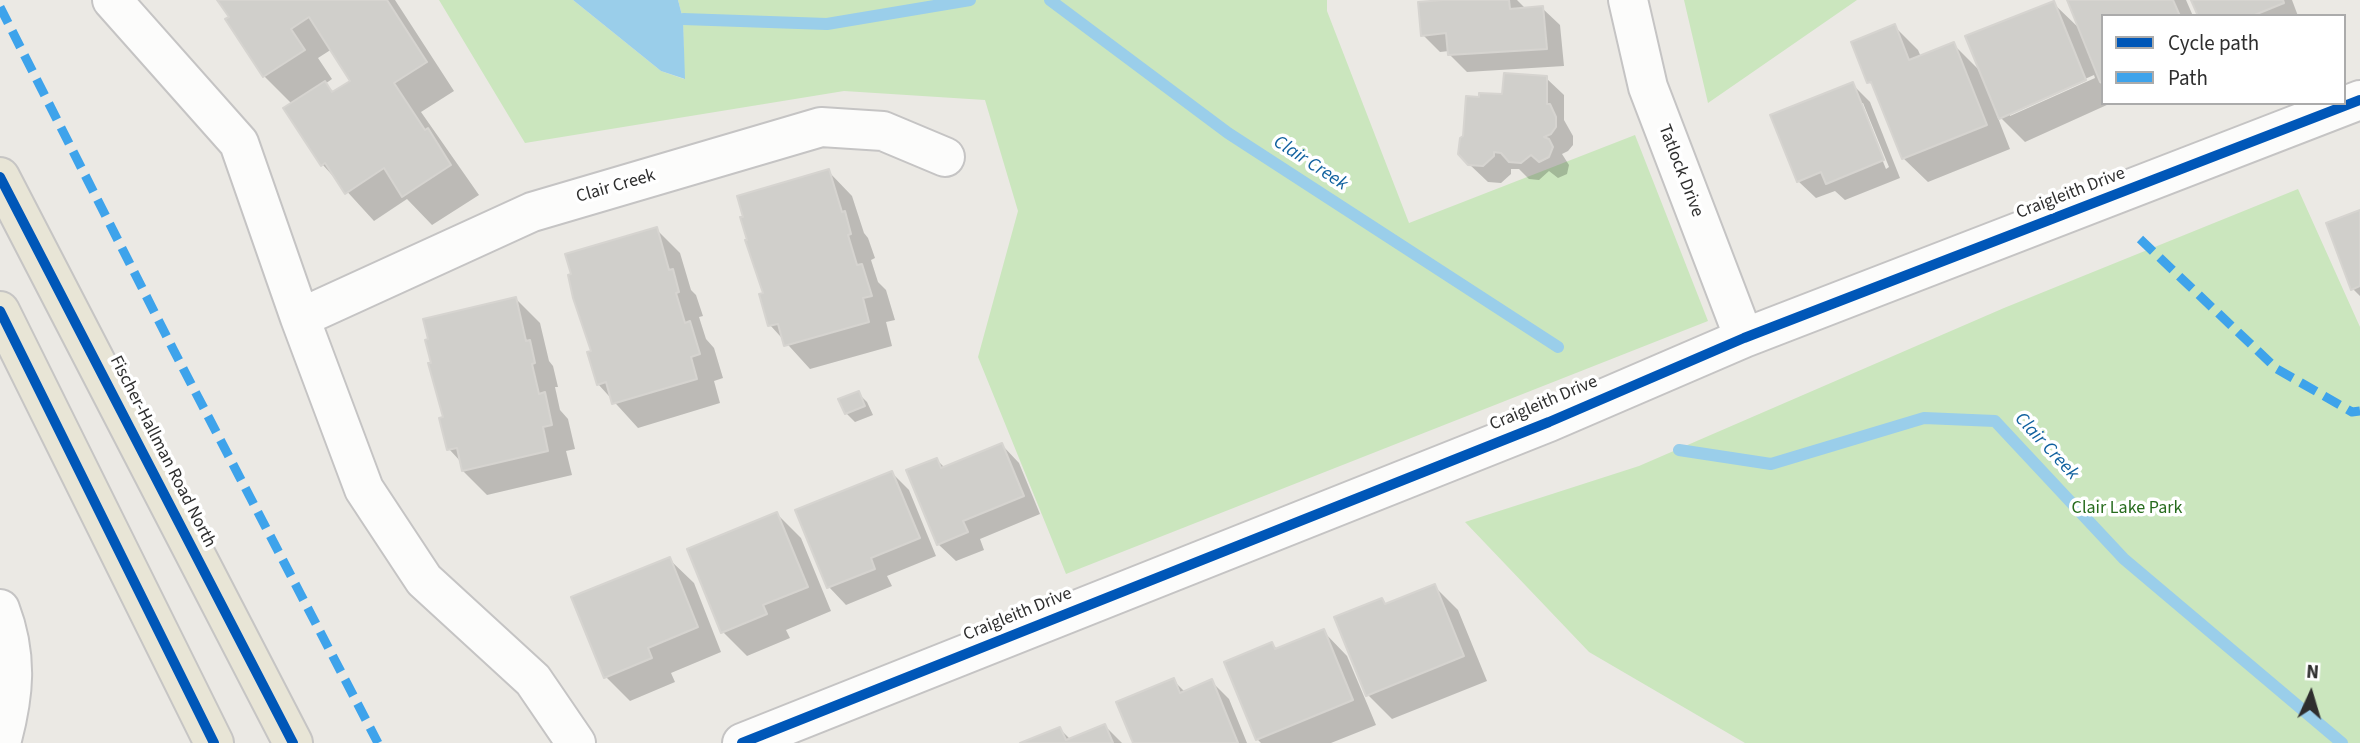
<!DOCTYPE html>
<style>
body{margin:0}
#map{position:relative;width:2360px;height:743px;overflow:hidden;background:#ebe9e4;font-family:"Source Sans 3",sans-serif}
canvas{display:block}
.legend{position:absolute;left:2101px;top:14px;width:245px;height:91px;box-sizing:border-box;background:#fff;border:2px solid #ababab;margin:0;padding:9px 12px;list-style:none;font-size:21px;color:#2e2e2e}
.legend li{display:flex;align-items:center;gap:14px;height:35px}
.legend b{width:35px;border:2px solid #ababab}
.north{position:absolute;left:2276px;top:659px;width:70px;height:70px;-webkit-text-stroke:5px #fff;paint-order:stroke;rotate:4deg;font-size:19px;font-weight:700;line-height:28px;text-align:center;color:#2e2e2e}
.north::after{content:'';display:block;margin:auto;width:24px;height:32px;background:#2e2e2e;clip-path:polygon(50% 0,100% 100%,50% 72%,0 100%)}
</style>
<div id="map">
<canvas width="2360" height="743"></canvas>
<ul class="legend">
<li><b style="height:9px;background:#0057b8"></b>Cycle path</li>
<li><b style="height:9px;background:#3ea3eb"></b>Path</li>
</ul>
<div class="north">N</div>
</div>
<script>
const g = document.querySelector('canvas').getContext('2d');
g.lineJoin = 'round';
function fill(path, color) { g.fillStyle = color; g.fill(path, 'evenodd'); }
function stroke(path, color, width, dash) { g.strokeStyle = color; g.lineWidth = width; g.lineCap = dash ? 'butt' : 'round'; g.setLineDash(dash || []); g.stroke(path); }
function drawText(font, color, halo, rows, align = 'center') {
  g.font = font + ' "Source Sans 3",sans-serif'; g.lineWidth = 7; g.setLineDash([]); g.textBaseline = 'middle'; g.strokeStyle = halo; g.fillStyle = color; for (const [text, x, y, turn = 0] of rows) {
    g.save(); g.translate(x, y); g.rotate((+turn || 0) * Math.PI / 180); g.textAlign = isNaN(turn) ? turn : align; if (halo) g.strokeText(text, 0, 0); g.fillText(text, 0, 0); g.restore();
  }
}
fill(new Path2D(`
 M439,0h134l88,71 23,8 -1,-60 -5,-19h649v11l82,212 226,-88 73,186 -642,253 -88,-217 40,-146 -33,-111 -141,-9 -319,52z
 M1684,0h173l-149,103z
 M2298,189l62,138v416h-615l-156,-91 -124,-130 174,-56 365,-158z`), '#cbe6be');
fill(new Path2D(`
 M573,0h105l5,19 2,60 -24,-8z`), '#9aceea');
fill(new Path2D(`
 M219,0h176l59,91 -33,21 58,83 -47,30 -25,-26 -33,22 -52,-57 -30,-60 -28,-28zM332,49l21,32 -18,12 -10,-9 7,-5 -14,-21z
 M1445,0h72l9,9 16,-1 18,17 4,41 -97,6 -17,-17 -1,-4 -9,1 -17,-17z
 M2069,0h117l7,16h-90v66l-5,-4 5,10v15l6,1 -84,38 -29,-29 14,36 -82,33 -25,-24 -28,-71 -6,-5 25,-56 24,24 3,7 32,-13 29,29 71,-70 29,28zM2094,75l1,3 -85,38v-4z
 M2193,0h99l6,16h-98z
 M1546,78l18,17v25l9,16v9l-5,6 -6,3 7,11 -2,9 -9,4 -9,-7 -10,9 -10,-1 -10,-10h-8v5l-10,9 -13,-1 -19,-18 35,-68z
 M1852,84l18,18 30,76 -55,22 -10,-9 -19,7 -18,-17zM1859,103h4l26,64 -3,2z
 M828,171l24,25 12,37 4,5 7,20 -4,2 7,22 8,8 9,30 -9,2 6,24 -82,23 -40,-44 -5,-30z
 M2360,212v84l-7,-7z
 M656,229l24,24 11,37 5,5 7,21 -4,1 7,22 8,9 9,30 -9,3 6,22 -82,25 -40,-44 -5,-32z
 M516,299l24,24 9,38 4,5 5,21h-3l5,23 8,9 7,30 -9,2 6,24 -85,20 -24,-24 -2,-9 -12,-13 -4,-31z
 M858,393l9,9 6,13 -18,7 -9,-9z
 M1002,445l17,18 21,51 -60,25 4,11 -28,11 -18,-17 -1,-84 8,8z
 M892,473l17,17 27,66 -49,20 5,10 -46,19 -17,-18z
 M777,514l24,24 30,73 -45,19 4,8 -43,18 -24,-24z
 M669,559l25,24 27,69 -50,21 4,9 -45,19 -24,-24z
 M1434,586l24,24 29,71 -95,38 -24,-24 13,-95 6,5z
 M1323,631l24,25 29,69 -45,18h-70l-4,-4 15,-95 6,6z
 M1173,680l12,12 26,-11 18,18 18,44h-113z
 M1105,726l17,17h-98l36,-14 11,11z`), '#0003');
stroke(new Path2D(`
 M1050,0l178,133 330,214
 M683,19l144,5 143,-24
 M1679,450l92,14 153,-46 71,3 129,138 218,184`), '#9aceea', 12);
const building = new Path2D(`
 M217,0h170l40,62 -33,21 31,47 3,-2 23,37 -49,32 -18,-29 -39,26 -20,-31 -4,3 -38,-58 42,-27 7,11 18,-11 -41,-64 -18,12 14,21 -42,27 -38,-58 4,-2z
 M1443,0h66l1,9 33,-3 4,43 -99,6 -2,-22 -25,3 -3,-34z
 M2067,0h106l7,16h-77v64l-3,2z
 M2191,0h92l1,3 -32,13h-54z
 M2054,1l32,79 -87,39 -34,-83z
 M1895,24l14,36 45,-18 33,83 -85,34 -31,-77 -4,1 -16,-41z
 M1504,73l43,3v28h3l6,13v10l-5,7 -7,3 5,2 4,8 -4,10 -10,5 -8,-7 -10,8 -12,-1 -8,-9 -7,-1v4l-11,10 -15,-1 -10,-11 2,-16 3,-2 3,-40 13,1v-4l23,1z
 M1853,82l31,78 -58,24 -5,-12 -24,10 -27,-67z
 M829,169l13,43 3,-1 6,23 -3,1 9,30 5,-1 10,32 -9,2 6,24 -85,24 -6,-22 -10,2 -9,-32 4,-1 -18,-53h2l-7,-23h3l-6,-21z
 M2360,210v76l-9,4 -25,-67z
 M657,227l12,43 4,-1 6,23 -3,1 9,30 5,-2 10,33 -9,3 6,22 -85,25 -6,-22 -9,3 -10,-33 4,-1 -18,-53 -5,-23 3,-1 -6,-20z
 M516,297l10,44 4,-1 5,23 -3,1 7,30 6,-2 7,33 -9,2 5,24 -86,20 -5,-23 -10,2 -8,-32 4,-1 -15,-54h3l-6,-23 3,-1 -5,-20z
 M859,391l6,15 -20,8 -7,-15z
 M1002,443l22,53 -61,25 5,11 -31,13 -31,-75 31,-12 4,10z
 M892,471l28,67 -49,20 4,11 -48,19 -32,-78z
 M777,512l31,75 -45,18 4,9 -46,19 -34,-84z
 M670,557l28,70 -50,21 4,10 -48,20 -33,-81z
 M1435,584l29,72 -98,40 -32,-79 48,-19 3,6z
 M1324,629l29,71 -97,40 -32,-78 48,-20 3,7z
 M1174,678l6,15 32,-14 26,64h-105l-17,-41z
 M1105,724l8,19h-93l40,-16 6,13z`);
fill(building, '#d0cfcb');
stroke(building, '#d6d4d0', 2);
const minor = new Path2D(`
 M112,0l127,143 61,175 64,171 60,91 109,100 43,63
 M1628,0l20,87 96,251
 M300,318l232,-106 289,-85 62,4 62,26
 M0,609c18,47 14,87 1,134
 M742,743l807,-321 195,-84 616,-238`);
const major = new Path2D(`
 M0,177l293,566
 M0,311l214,432`);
stroke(minor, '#c5c4c4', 42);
stroke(major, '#c6c5c4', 42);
stroke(minor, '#fcfcfb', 38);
stroke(major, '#e8e5d6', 38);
stroke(new Path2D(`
 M0,7l173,342 205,394
 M2140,239l137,130 75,43 8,-1`), '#3ea3eb', 9, [18, 9]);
stroke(new Path2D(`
 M0,177l293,566
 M0,311l214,432
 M742,743l807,-321 195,-84 616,-238`), '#0057b8', 10);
drawText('18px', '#2e2e2e', '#fff', [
 ["Tatlock Drive",1680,171,69],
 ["Clair Creek",616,187,-16],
 ["Craigleith Drive",2071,194,-21],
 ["Craigleith Drive",1544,404,-23],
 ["Fischer-Hallman Road North",162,452,63],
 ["Craigleith Drive",1018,615,-22]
]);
drawText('18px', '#266b1d', '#fff', [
 ["Clair Lake Park",2127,509]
]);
drawText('italic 19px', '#10619f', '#fff', [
 ["Clair Creek",1310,164,33],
 ["Clair Creek",2046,447,47]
]);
</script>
